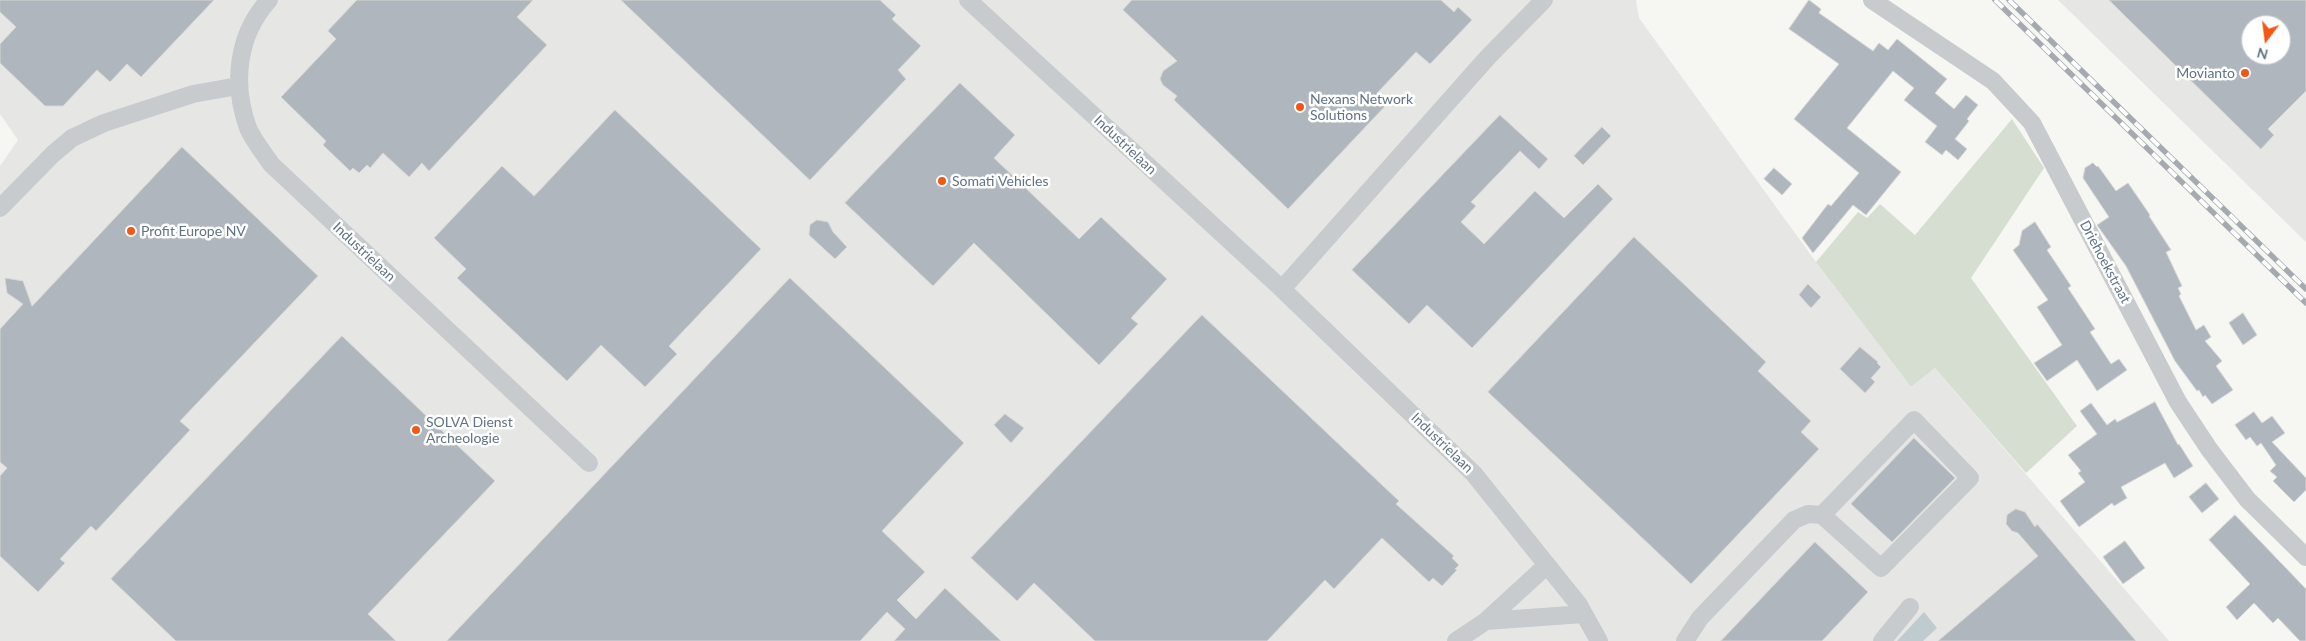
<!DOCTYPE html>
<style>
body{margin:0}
#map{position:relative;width:2306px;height:641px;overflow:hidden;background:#f6f6f2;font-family:Lato,sans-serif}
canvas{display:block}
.north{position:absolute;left:2241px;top:15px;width:50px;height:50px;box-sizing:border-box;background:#fff;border:1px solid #c0c7cf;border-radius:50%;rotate:195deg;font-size:14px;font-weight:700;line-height:20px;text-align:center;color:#627386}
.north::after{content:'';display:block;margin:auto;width:18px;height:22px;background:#f35715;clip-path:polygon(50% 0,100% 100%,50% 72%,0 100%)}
</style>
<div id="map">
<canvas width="2306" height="641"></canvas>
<div class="north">N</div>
</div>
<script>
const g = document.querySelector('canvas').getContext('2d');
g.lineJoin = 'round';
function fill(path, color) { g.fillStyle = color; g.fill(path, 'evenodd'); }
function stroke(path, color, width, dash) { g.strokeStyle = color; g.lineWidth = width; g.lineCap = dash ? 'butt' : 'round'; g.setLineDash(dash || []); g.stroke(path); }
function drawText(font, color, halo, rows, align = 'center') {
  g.font = font + ' Lato,sans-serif'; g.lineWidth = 5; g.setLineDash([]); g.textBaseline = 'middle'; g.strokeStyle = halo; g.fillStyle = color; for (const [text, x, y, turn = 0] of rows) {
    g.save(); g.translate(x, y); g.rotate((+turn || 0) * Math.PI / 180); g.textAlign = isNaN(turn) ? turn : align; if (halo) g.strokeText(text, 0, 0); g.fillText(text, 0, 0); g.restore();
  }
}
fill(new Path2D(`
 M0,0h1636l3,18 177,244 95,125 24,-19 234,273h-2169v-475l18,-26 -18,-26z
 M2058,0h248v242zM2251,25h30v30h-30z`), '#e6e7e5');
fill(new Path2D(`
 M2012,119l32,49 -73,110 106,148 -51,47 -91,-105 -24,19 -95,-125 42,-50 9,6 13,-14 35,31z`), '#d6ded2');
fill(new Path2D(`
 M1924,612l13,16 -14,13h-26z`), '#c0cbd0');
const building = new Path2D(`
 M0,0h214l-73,77 -14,-13 -17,18 -13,-12 -34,36h-18l-45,-43v-19l16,-17 -16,-15z
 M357,0h176l-16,17 30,28 -118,126 -7,-8 -13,14 -26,-24 -13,15 -3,-3 -8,8 -6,-5 -3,3 -27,-26 3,-4 -45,-44 55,-58 -8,-8z
 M621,0h259l16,15 -4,4 29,27 -23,24 8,9 -96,101z
 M1132,0h309l13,12 4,-5 14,13 -42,44 -14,-12 -39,41 11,10 -100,106 -114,-109 3,-4 -14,-11 -3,-6 3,-8 14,-10 -54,-51z
 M1809,0l12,9 -2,4 54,38 6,-8 9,7 9,-11 50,40 -12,14 19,16 12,-14 12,10 -11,14 2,2 -14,18 12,10 -9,11 -12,-10 -4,5 -17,-13 12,-16 -33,-26 10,-12 -21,-17 -46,57 54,44 -35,43 -13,-10 -40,48 -11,-15 26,-34 3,2 28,-33 -65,-54 45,-55 -50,-35z
 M2109,0h197v91l-38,38 6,6 -13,14zM2251,25h30v30h-30z
 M960,83l55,52 -21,23 85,81 22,-22 66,62 -36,39 7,6 -39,41 -125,-122 -41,43 -88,-83z
 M615,110l146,139 -92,97 8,8 -32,33 -44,-42 -34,36 -110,-103 9,-9 -32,-31 68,-72 32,30z
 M1500,115l48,44 -9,10 -19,-18 -49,51 5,4 -15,16 23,22 51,-53 29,27 34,-34 15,15 -141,149 -45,-43 -18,19 -57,-54z
 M1602,127l9,9 -28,29 -9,-9z
 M182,147l136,129 -138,145 10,9 -94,101 -5,-5 -31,33 5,4 -27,29 -38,-36v-80l7,-8 -7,-6v-133l23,-25 -16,-11 -2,-15 18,3 9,25z
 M2093,163l4,4 1,-1 18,25 12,-8 22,32 -1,1 22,34 -5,2 16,34 -4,2 3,6 -2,2 17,34 8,-5 7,12 -6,4 17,20 -6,5 17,24 -21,14 -7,-9 -2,2 -4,-7 -2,1 -22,-30 -49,-95 -29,-41 12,-8 -26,-39 2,-10z
 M1774,168l18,16 -10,11 -18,-16z
 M817,220l11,2 5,10 14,15 -12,12 -26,-24 1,-10z
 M2035,222l16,25 -4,3 24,36 -3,2 27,41 -5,3 21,32 8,-5 8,11 -30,21 -20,-31 -30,21 -13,-18 28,-18 -25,-38 11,-7 -35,-50 6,-5 3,-14z
 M1634,237l132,125 -8,9 53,50 -10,11 18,17 -128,135 -203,-192z
 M790,278l174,165 -82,88 43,41 -28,28 19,19 29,-31 56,53h-107l11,-12 -18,-17 -27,29h-413z
 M1808,284l13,13 -10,11 -12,-13z
 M2243,313l14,22 -14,10 -14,-22z
 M1202,315l197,186 -3,3 58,52 -2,2 7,7 -4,4 2,1 -15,16 -9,-8 -4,4 -47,-44 -48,51 -9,-9 -58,61h-172l-61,-58 -17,18 -46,-43z
 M342,336l153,145 -127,133 28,27h-220l-65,-62z
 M1860,347l18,15 -1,1 4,4 -10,11 4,4 -10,11 -25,-24z
 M2155,402l23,43 1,-1 14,22 -19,12 -9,-15 -44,24 6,11 -13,8 -2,-3 -33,24 -19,-26 25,-19 -7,-9 3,-2 -13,-16 29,-21 -17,-23 11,-8 16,22 8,-6 2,3z
 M2254,412l8,11 10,-7 13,17 -13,9 34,36v12l-12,12 -21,-21 4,-4 -7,-6 6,-6 -15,-22 -4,3 -7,-9 -4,3 -11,-15z
 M1005,414l19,14 -13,15 -17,-18z
 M1914,438l41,40 -63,64 -41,-38z
 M2206,483l13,16 -17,14 -13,-16z
 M2016,509l9,3 10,15 2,-3 99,117h-198l100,-85 -20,-23 -6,-2 -6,-7 1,-9z
 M2235,515l71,74v52h-6l-22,-23 -5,5 -19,-20 -17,17 -11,-13 24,-23 -41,-44z
 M2125,541l20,27 -22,16 -20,-27z
 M1815,542l53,50 -46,49h-101z`);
fill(building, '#afb6bd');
stroke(building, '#d7d7d4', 1);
stroke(new Path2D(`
 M269,0c-32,35 -37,84 -21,128 5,12 16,25 23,36l318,299
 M968,0l314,289 192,185 105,131 20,36
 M1872,0l121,81 39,42 146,279 31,47 38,50 59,58
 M0,208l53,-54 19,-16 32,-15 89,-29 45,-8
 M1282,289l206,-232 56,-57
 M1486,621l61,-56
 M1456,641l30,-20 98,-7
 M1685,641l15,-23 94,-98 14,-6 14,1 59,53 89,-90 -56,-58 -92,95
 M1882,641l28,-34`), '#c8cbce', 18);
const rail = new Path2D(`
 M1995,0l311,303
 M2009,0l297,289`);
stroke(rail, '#a5aab1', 5.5);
stroke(rail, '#fff', 4, [11]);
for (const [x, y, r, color] of [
 [2245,73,5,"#f35715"],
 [1300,107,5,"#f35715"],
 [942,181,5,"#f35715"],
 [131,231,5,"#f35715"],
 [416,430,5,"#f35715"]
]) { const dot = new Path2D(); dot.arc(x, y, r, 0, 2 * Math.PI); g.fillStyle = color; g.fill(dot); stroke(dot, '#fff', 2); }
drawText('14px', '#627386', '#fff', [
 ["Movianto",2235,73,"right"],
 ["Nexans Network",1310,99],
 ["Solutions",1310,115],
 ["Somati Vehicles",952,181],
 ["Profit Europe NV",141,231],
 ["SOLVA Dienst",426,422],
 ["Archeologie",426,438]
], 'left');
drawText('14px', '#627386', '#fff', [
 ["Industrielaan",1125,145,43],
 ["Industrielaan",364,252,43],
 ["Driehoekstraat",2105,262,62],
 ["Industrielaan",1442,443,44]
]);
</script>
